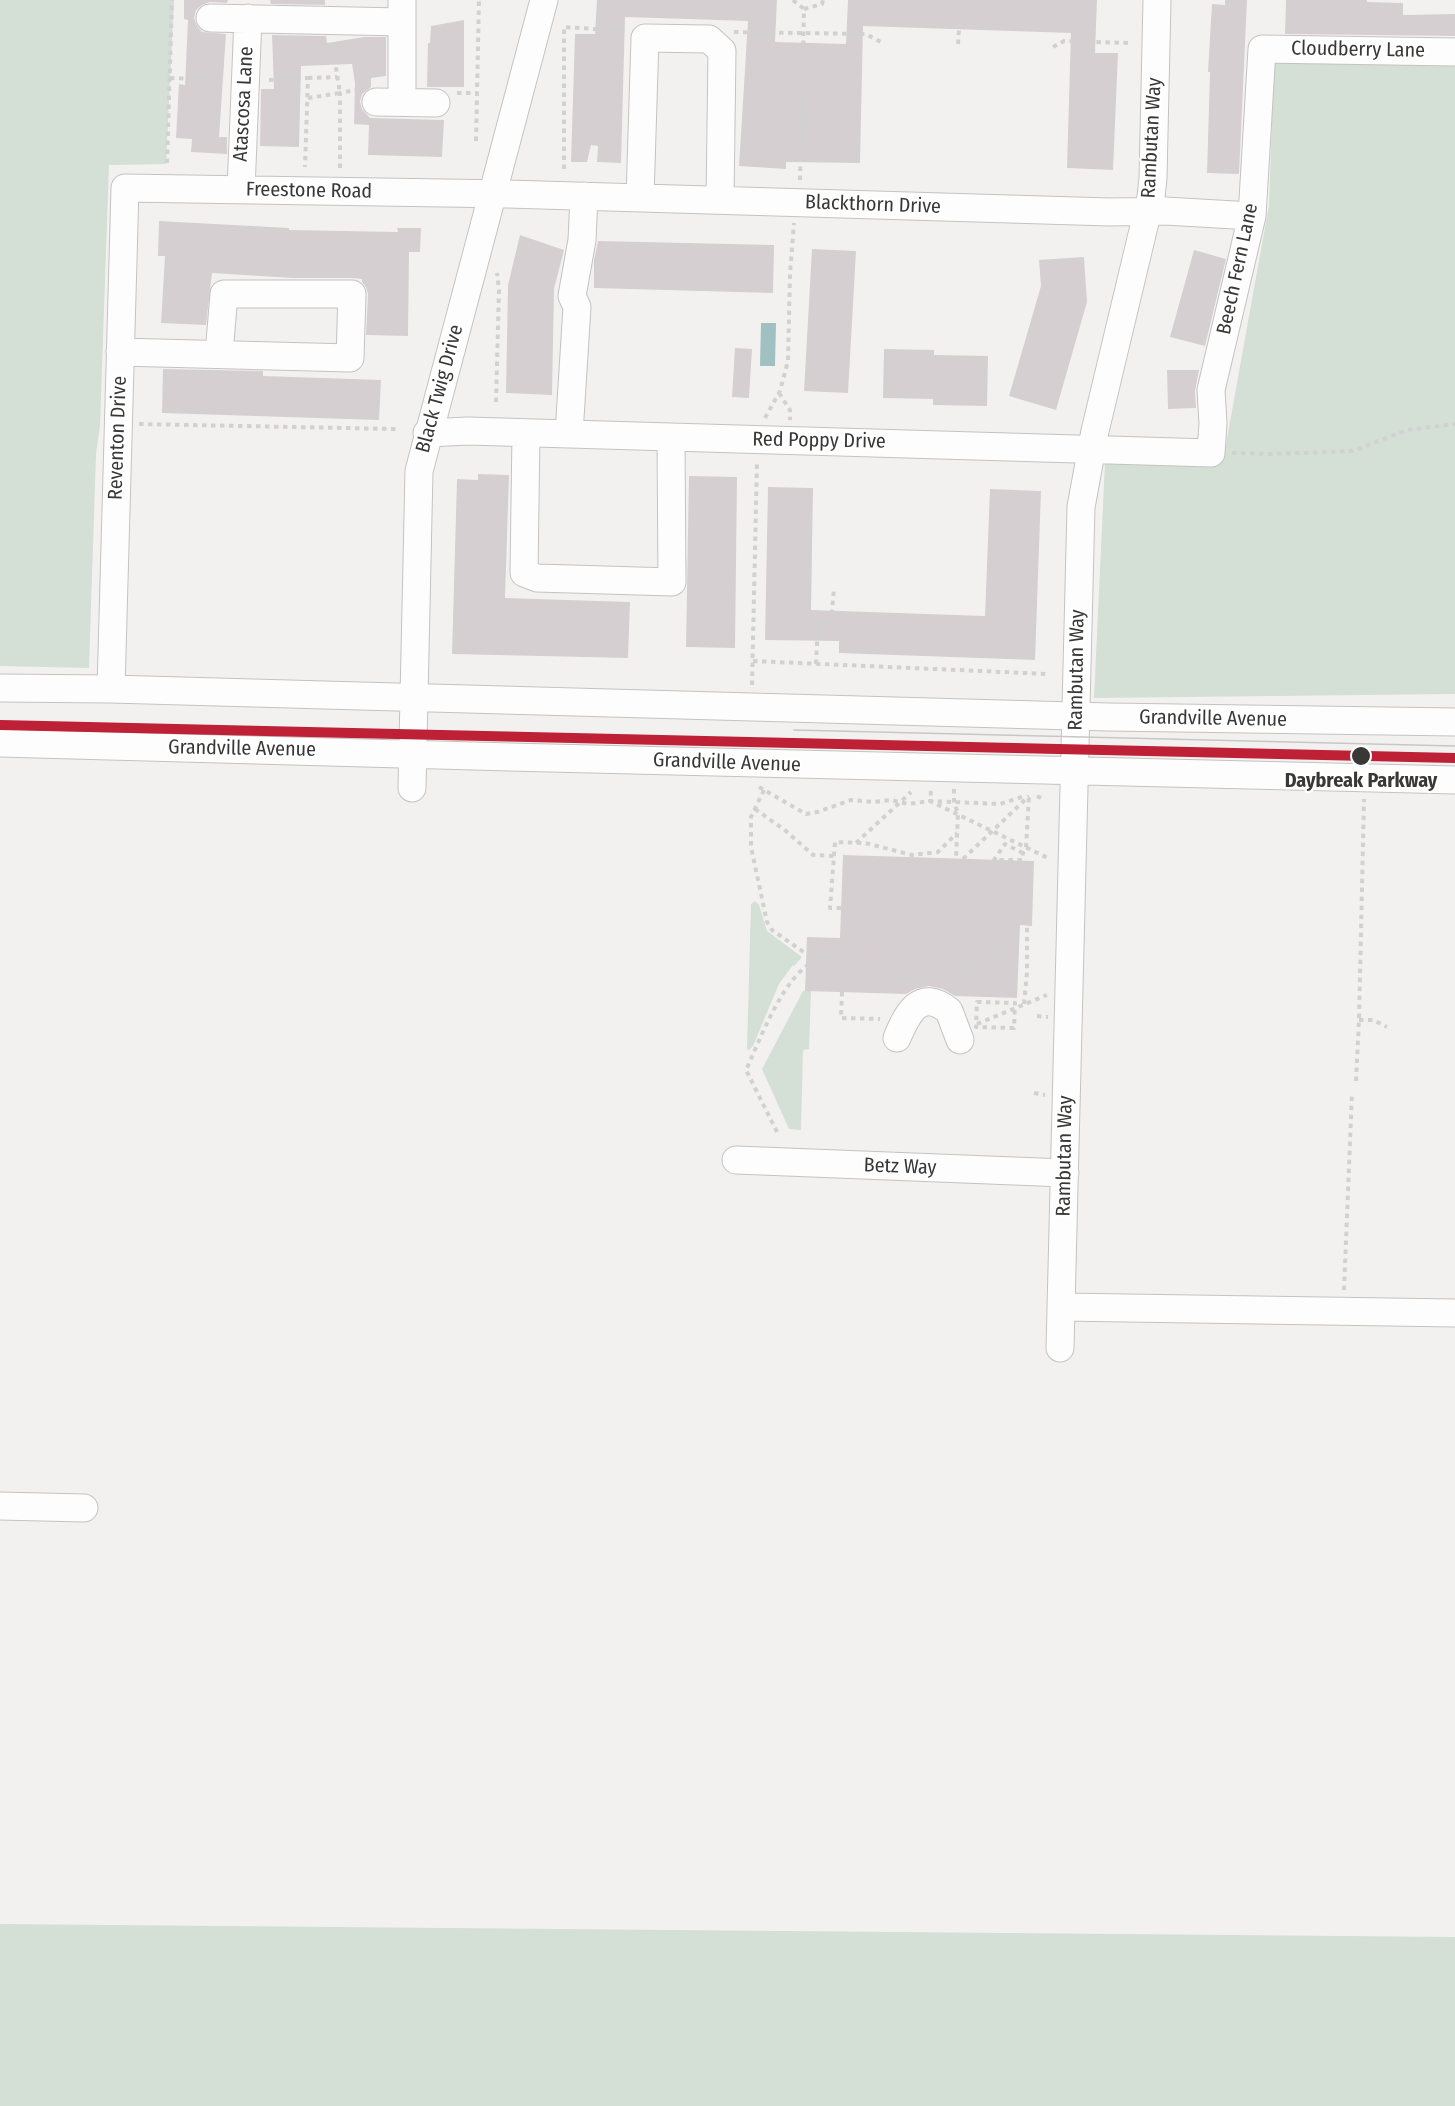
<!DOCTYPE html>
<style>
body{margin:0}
canvas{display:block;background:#f3f1f0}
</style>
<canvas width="1455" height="2106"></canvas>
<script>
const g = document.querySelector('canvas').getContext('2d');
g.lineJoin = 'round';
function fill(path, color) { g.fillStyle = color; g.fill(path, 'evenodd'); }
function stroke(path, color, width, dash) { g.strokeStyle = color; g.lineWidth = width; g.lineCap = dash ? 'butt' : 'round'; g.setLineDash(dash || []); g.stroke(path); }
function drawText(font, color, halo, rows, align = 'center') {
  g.font = font + ' "Fira Sans Condensed",sans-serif'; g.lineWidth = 4.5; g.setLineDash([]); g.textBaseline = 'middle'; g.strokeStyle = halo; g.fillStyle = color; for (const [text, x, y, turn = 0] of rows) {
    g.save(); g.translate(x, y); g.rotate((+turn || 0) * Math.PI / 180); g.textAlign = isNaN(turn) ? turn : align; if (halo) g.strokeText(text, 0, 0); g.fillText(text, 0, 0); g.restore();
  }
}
fill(new Path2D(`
 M0,0h174l-8,164 -57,1 -9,261 -4,28 -7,214 -89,-2z
 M1274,60h181v634l-361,4 11,-235 118,-2 46,-256z
 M755,901l4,4 8,26 35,26 -8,9 -1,-1 -14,19 -26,62 -4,4 -2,-1 4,-145z
 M803,991h8l-2,58 -6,1 -2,80 -12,-1 -27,-60z
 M0,1924l1455,13v169h-1455z`), '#d4dfd6');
fill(new Path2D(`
 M761,323h15l-1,43h-15z`), '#a1c0c2');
fill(new Path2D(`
 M184,0h44l-1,3 -17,-1 -8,3 -6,5 -2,8 3,8 5,6 24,2 -7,103h8v17l-36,-2 1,-13 -16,-1 3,-54 6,1 3,-65 -4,-1z
 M270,0h55v5l-54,-1z
 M597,0h180l-2,42 71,2 2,-44h249l-2,53h23l-5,117 -46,-2 4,-135 -208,-7 -3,137 -74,-1v7l-47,-3 9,-145 -123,-4 -4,146 -24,-1 1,-16 -7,-1 -4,17h-16l4,-128h20z
 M1225,0h22l-8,174 -32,-1 3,-101h-2l4,-68 13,1z
 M1286,0h81v2l36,1v12l52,-1v22l-170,-2z
 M464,20v67h-37l1,-44h2l1,-17z
 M272,35l54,1 1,7 37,-6h22v39l-15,2v9l-9,7 -2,8 2,7 8,9 74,2 -2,37 -74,-2 1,-30 -15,-1 1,-41 -3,-19 -51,2 -2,81 -39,-1 1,-57h13z
 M159,221l130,7v2l109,2 -1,-4h24l-1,24h-11l-1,84 -42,-1 2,-41 -2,-7 -4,-5v-3l-10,-1h-59l-81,-5 -6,52 -45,-2 4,-67h-7z
 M520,235l44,15 -10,39 -2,106 -46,-2 2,-108z
 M598,241l176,4 -1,48 -179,-5v-28z
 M812,249l44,2 -8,142 -44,-2z
 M1194,250l32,9 -21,87 -35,-9z
 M1084,257l3,45 -31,108 -47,-14 32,-110 -2,-26z
 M735,348l17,1 -3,49 -17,-1z
 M884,349l50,1v5l54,1 -1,50 -54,-1v-6l-50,-1z
 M163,369l100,2v5l118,4 -2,40 -217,-7z
 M1167,370h32l-4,21 1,17 -28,1z
 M478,474l31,1 -4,123 125,4 -2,56 -176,-4 5,-175 21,1z
 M689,476l48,1 -2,171 -49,-1z
 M768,487l45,1 -2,122 174,6 5,-127 51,2 -6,169 -196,-7v-12l-74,-1z
 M843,855l191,6 -2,65 -12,-1 -3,73 -62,-2 -12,-7 -14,-3 -14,3 -9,5 -101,-3 2,-54 33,1z`), '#d6cfd2');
const minor = new Path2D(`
 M210,18l192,4
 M376,102l60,1
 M402,102v-102
 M241,190l7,-172
 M640,198l5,-160 64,1 13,12 -2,149
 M120,352l230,6 2,-64h-128l-5,60
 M427,433l41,-2 743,22 2,-30 -2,-33 41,-174 10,-167 193,3
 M526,433l-2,140 13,5 135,4 -1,-145
 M569,434l8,-127 -5,-11 10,-56 2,-44
 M0,688l111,1 998,28 346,5
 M111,689l14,-501 383,6 602,18 55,-1 87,5
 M0,743c485,12 970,29 1455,37
 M412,788l7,-317 125,-471
 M897,1038c10,-24 23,-51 52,-27l11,29
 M736,1160l329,13
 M1061,1307l394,6
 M1060,1348l21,-841 14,-76 56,-234 2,-19 4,-178
 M0,1506l84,2`);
stroke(minor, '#c4c3c2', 29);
stroke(new Path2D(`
 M793,0l11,9
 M734,32l132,2 15,8
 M958,44l3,-44
 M1053,47l11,-6 64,2
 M170,78l52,2
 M308,78l29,-1
 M269,80l39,-2 -3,89
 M457,93h20
 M308,98l32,-5 -8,-50
 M476,141l3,-141
 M167,163l5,-163
 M340,168v-75l16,-3
 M564,169v-142l61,4
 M800,180l4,-171 18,-5 1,-4
 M779,393l11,17v10
 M496,402l3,-112 -2,-17
 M765,418l15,-27 8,-30 2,-87 4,-51
 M139,424l257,5
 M1232,453l39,1 82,-3 54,-21 48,-6
 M753,661l295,13
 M816,664l2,-42h13l3,-33
 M752,685l5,-224
 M759,787l47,27 11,-2 34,-12 22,2 18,-2 17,4 22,-3 70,3 25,-8
 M954,789v14l4,10 -2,46
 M764,790l-13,27v30l16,75 5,8 43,30
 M931,791l-1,10 120,58
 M1037,796l8,4
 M755,809l31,22 27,24 21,1
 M856,843l55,-51
 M1023,853l-18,-9 -11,16h28l1,-7 3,-6 3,-51
 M963,859l66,-63
 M841,908h-11l5,-66 30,1 47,12 26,-3 19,-19
 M953,969l4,4 42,11 15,-3 1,-19 -23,-15
 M842,992l-1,26 39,1
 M977,1002l38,1 -1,25 -38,-1z
 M1024,1004l3,-32v-47
 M1037,1016l11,1
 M1359,1020h14l14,7
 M977,1024l70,-29
 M1356,1081l3,-61 5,-221
 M1034,1093l11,2
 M777,1132l-31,-62c14,-30 38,-97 70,-109 12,-5 28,-5 41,-8l43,27 53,-11 39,-22 -3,-24
 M1344,1290l8,-197`), '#d2d1d1', 4, [4.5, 4.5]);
stroke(minor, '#fdfdfd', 27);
stroke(new Path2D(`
 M794,730l661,16`), '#c8c7c7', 1.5);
stroke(new Path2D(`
 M0,725l1455,33`), '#be2036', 10);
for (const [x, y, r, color] of [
 [1361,756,10,"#393837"]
]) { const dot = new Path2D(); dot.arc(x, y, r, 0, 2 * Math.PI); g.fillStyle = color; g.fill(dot); stroke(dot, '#fff', 2); }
drawText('20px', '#393837', '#fff', [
 ["Cloudberry Lane",1358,50,1],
 ["Atascosa Lane",244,104,-87],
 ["Rambutan Way",1152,138,-87],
 ["Freestone Road",309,191,1],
 ["Blackthorn Drive",873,205,2],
 ["Beech Fern Lane",1238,269,-78],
 ["Black Twig Drive",440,389,-75],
 ["Reventon Drive",118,438,-88],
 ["Red Poppy Drive",819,441,1],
 ["Rambutan Way",1077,670,-89],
 ["Grandville Avenue",1213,719,1],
 ["Grandville Avenue",242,749,1],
 ["Grandville Avenue",727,763,2],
 ["Rambutan Way",1065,1156,-89],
 ["Betz Way",900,1167,2]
]);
drawText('bold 20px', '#393837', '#fff', [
 ["Daybreak Parkway",1361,781]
]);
</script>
